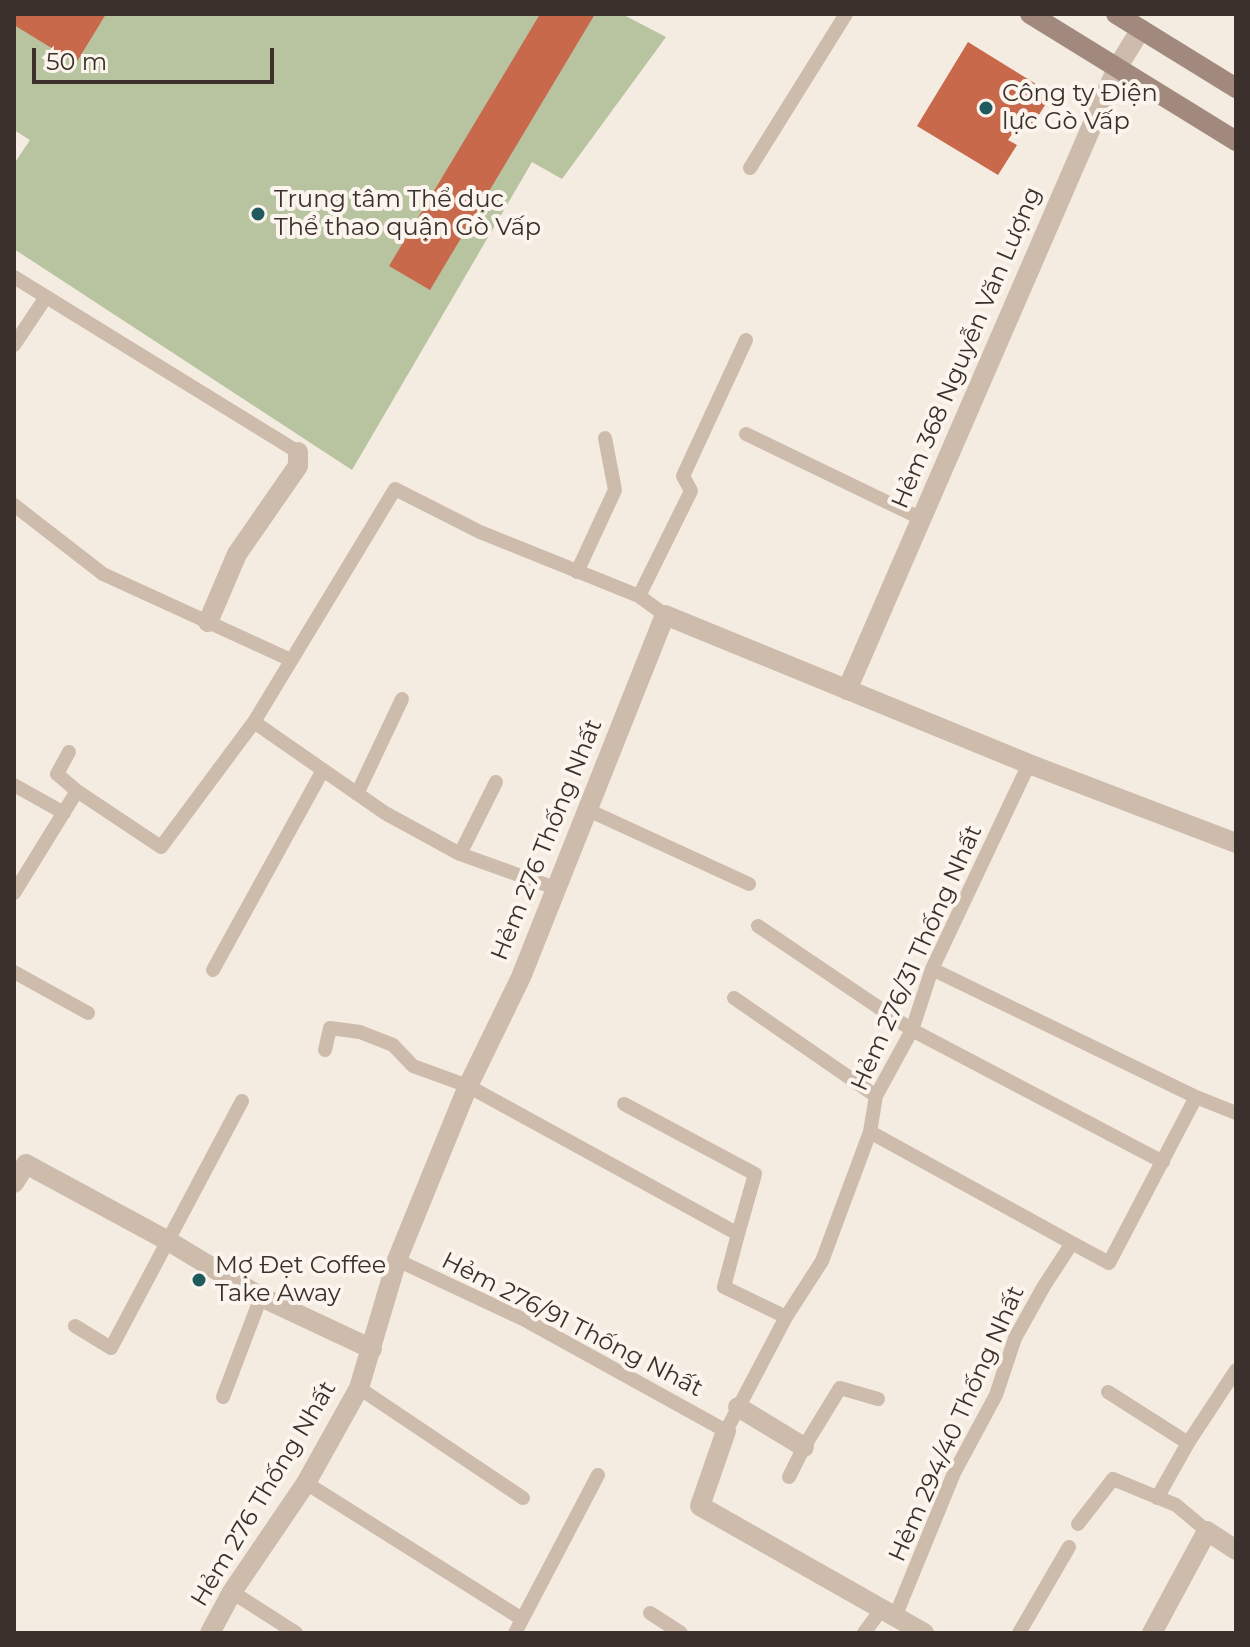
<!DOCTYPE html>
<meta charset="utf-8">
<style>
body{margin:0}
#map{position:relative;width:1250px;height:1647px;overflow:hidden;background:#f4ebe1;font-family:Montserrat,sans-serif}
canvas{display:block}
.frame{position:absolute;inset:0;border:16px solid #3b302b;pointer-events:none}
.scale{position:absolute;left:32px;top:48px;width:242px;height:36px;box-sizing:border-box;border:4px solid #3b302b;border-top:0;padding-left:10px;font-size:24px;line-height:28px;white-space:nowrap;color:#3b302b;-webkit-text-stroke:6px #fbf5ee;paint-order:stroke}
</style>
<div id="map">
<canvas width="1250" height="1647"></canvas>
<div class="frame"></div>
<div class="scale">50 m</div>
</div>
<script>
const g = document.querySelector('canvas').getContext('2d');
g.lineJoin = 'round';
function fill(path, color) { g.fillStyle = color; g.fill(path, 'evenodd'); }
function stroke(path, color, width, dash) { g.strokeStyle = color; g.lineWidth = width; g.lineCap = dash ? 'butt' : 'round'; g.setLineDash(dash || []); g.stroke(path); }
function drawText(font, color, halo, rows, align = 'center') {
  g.font = font + ' Montserrat,sans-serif'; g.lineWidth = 8; g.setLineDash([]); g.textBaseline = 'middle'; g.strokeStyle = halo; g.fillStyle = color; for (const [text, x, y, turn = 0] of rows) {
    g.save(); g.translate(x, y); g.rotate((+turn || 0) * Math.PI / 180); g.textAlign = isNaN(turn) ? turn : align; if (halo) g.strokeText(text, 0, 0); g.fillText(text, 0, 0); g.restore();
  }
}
fill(new Path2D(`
 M14,14h608l44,23 -104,142 -30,-17 -180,308 -338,-221v-85l16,-24 -16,-10z`), '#b8c4a0');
fill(new Path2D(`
 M14,14h92l-30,49 -62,-38z
 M540,14h55l-165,276 -41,-24z
 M968,42l84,52 -22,35 -10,-7 -12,18 9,5 -19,30 -81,-49z`), '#c8694b');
stroke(new Path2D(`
 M750,168l96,-154
 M14,277l284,175
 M14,345l32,-48
 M746,434l176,85
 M14,505l89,69 188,86
 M577,572l38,-82 -10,-52
 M665,615l-26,-19 52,-105 -8,-15 63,-136
 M254,722l131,91 75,41 95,34
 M69,752l-12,22 20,17
 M14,785l50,28
 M357,794l45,-95
 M588,810l161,74
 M460,854l36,-72
 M14,893l63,-102 84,56 93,-125 141,-233 85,43 159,64
 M758,926l154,104 251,132
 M932,969l264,128 40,16
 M213,970l110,-200
 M14,972l74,41
 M734,998l142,98
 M325,1050l5,-22 30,4 33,13 20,21 55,20 270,148 17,-60 -131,-70
 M870,1132l202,111
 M738,1234l-14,53 62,30
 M397,1260l130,61 199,110 60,-114 36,-56 48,-129 6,-36 36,-66 20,-61 97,-205
 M75,1326l36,22 131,-247
 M359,1388l164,110
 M1108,1392l80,51
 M223,1397l38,-100
 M789,1477l15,-30 36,-59 38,11
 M306,1483l216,136
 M1157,1498l31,-55 48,-73
 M1078,1524l35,-45 63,26 31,26
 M232,1592l64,41
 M650,1613l31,20
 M895,1617l59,-144 42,-78 19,-57 29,-52 28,-43 37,20 87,-166
 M515,1633l83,-158
 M864,1633l17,-23
 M1019,1633l50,-86`), '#cdbbac', 14);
stroke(new Path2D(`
 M208,622l29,-68 61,-88v-14
 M847,690l270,-622 24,-39
 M14,1183l12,-19 144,78 91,55 111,52
 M738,1407l66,40
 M726,1431l-26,75 224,127
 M210,1633l22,-41 74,-109 53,-95 38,-128 71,-174 53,-109 144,-362 364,149 207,79
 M1152,1633l55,-102 29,19`), '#cdbbac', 20);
stroke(new Path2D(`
 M1030,14l206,127
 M1116,14l120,74`), '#a18a7d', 20);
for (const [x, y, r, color] of [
 [986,108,8,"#1f5a5e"],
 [258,214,8,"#1f5a5e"],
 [199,1280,8,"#1f5a5e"]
]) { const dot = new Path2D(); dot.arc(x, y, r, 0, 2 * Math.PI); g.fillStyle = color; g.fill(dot); stroke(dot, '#fbf5ee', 3); }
drawText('24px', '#3b302b', '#fbf5ee', [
 ["Công ty Điện",1002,94],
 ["lực Gò Vấp",1002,122],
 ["Trung tâm Thể dục",274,200],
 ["Thể thao quận Gò Vấp",274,228],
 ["Mợ Đẹt Coffee",215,1266],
 ["Take Away",215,1294]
], 'left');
drawText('24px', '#3b302b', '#fbf5ee', [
 ["Hẻm 368 Nguyễn Văn Lượng",967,348,-67],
 ["Hẻm 276 Thống Nhất",547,840,-68],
 ["Hẻm 276/31 Thống Nhất",917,958,-66],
 ["Hẻm 276/91 Thống Nhất",572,1325,27],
 ["Hẻm 294/40 Thống Nhất",957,1424,-66],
 ["Hẻm 276 Thống Nhất",264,1494,-59]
]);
</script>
